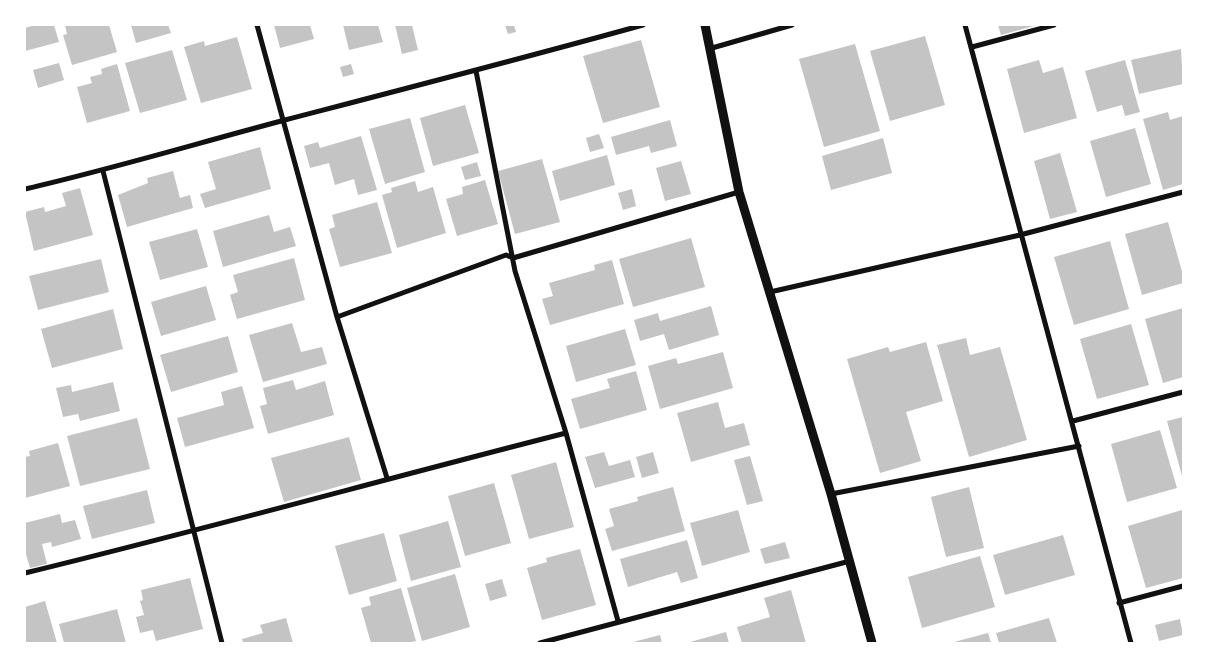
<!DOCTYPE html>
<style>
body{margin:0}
#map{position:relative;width:1208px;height:668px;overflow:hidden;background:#fff;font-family:Lato,sans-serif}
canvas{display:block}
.frame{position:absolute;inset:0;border:26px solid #fff;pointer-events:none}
</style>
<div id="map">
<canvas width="1208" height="668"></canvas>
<div class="frame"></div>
</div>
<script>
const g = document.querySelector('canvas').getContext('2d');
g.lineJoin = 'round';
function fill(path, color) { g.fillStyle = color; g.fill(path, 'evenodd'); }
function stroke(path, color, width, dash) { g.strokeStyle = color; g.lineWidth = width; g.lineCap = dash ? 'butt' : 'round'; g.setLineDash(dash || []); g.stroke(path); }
fill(new Path2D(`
 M35,25h19l5,17 -34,9v-23z
 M65,25h44l8,27 -45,13 -9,-30 4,-1z
 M131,25h37l3,8 -35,10z
 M274,25h36l4,14 -34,9z
 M343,25h35l5,17 -34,8z
 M395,25h17l6,25 -16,4z
 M505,25h9l2,7 -8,2z
 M998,25h36v1l-33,9z
 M925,36l20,69 -55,16 -20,-70z
 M237,37l15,52 -51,14 -17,-56 20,-6 1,5z
 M641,40l19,67 -57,16 -20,-67z
 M855,44l25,87 -56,16 -25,-88z
 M1181,49l2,35 -44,10 -8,-34z
 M172,50l15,50 -47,13 -15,-50z
 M1039,60l4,13 20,-6 14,51 -53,15 -17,-64z
 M1125,60l15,52 -15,4 -3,-11 -25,7 -12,-41z
 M59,63l5,17 -26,8 -5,-18z
 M117,64l13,47 -43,12 -10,-36 15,-4 -2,-6 12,-3 -1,-5z
 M351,64l3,10 -11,3 -3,-10z
 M465,105l14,48 -46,13 -13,-48z
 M1168,112l2,8 13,-4v68l-20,6 -20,-71z
 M410,118l15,54 -40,12 -16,-55z
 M670,120l7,26 -26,7 -2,-7 -33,9 -5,-18z
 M1135,128l16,56 -45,13 -16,-56z
 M599,134l5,14 -14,4 -4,-14z
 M361,136l16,54 -19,5 -4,-16 -19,6 -6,-22 -19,5 -6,-22 14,-4 2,6z
 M883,138l9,35 -61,17 -9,-34z
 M260,147l11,42 -66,19 -5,-14 16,-5 -8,-27z
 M1060,153l17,59 -27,7 -16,-58z
 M607,155l8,30 -55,16 -8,-30z
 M542,159l18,63 -45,12 -17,-63z
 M681,161l10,33 -26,7 -9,-33z
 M477,162l4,14 -16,4 -4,-13z
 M173,171l7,27 10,-3 3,13 -66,19 -9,-32 30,-12 -1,-5z
 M485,180l13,44 -41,12 -11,-37 17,-5 -1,-7z
 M415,181l3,11 15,-5 13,46 -49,15 -15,-53 10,-3 -1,-4z
 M80,188l13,47 -59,16 -9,-39 19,-5 1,5 21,-6 -4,-13z
 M632,189l4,17 -13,4 -5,-17z
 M377,202l15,51 -52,14 -11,-38 6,-2 -3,-12z
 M269,215l5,17 16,-5 6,19 -73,21 -10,-36z
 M1168,222l15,53v8l-41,12 -17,-61z
 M197,229l11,38 -48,13 -11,-38z
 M691,238l14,49 -72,20 -14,-48z
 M1110,241l19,68 -55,16 -20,-68z
 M294,258l11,42 -68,19 -7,-24 8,-3 -5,-17z
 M101,259l8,33 -71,18 -9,-34z
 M612,260l12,44 -74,21 -8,-26 11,-3 -4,-13 46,-13 -1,-5z
 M206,286l10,34 -55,16 -10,-34z
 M711,306l8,29 -50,15 -5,-16 -24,7 -6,-21 24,-7 2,8z
 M1183,308v69l-20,6 -18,-64z
 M113,309l10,40 -71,19 -11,-39z
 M292,323l9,29 21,-5 5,17 -64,18 -14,-47z
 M1131,324l18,61 -52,14 -17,-60z
 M625,329l11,36 -60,17 -10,-36z
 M228,336l10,36 -67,20 -11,-37z
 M966,338l4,17 30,-8 27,93 -58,17 -32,-112z
 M926,342l17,59 -37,11 15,49 -41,12 -33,-114 41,-12 2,5z
 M723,352l10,36 -73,21 -12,-43 28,-8 2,6z
 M636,371l11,39 -67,19 -9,-30 39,-11 -3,-9z
 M293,380l3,10 29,-9 9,34 -66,19 -8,-28 7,-2 -4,-16z
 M113,382l7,29 -40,10 -2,-7 -15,3 -7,-29 15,-3 1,7z
 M242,386l12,42 -69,19 -8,-29 47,-13 -3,-13z
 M718,402l7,26 19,-5 6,22 -59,17 -14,-49z
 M1183,417v59h-1l-15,-55z
 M137,418l13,51 -70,17 -13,-50z
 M1160,430l17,58 -50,14 -16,-58z
 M349,437l12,43 -77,22 -13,-44z
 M58,443l12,43 -45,12v-41l5,-1 -1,-5z
 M604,452l5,14 21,-6 5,17 -40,11 -10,-31z
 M653,452l6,21 -17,5 -6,-21z
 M750,456l13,45 -16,4 -13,-45z
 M556,462l18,65 -45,12 -18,-64z
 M494,483l17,60 -46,13 -17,-60z
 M673,487l12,44 -73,20 -7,-22 9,-3 -5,-17 29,-8 -1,-4z
 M969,487l15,61 -38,9 -15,-60z
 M147,490l8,33 -63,16 -9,-33z
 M738,510l12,42 -48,14 -12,-43z
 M1182,510l1,68 -37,10 -18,-62z
 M60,514l2,9 13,-3 6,19 -29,8 -1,-5 -9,2 5,20 -17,4 -5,-17v-28z
 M448,521l13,46 -50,14 -12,-46z
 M384,533l13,48 -48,14 -14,-49z
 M1063,535l12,40 -70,20 -12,-40z
 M687,540l11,38 -17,5 -4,-11 -49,15 -8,-28z
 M785,542l5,16 -25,6 -5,-15z
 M580,549l16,56 -54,15 -15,-52 20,-6 -1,-4z
 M980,556l15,51 -73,21 -14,-51z
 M455,574l15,53 -48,14 -15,-53z
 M190,578l13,51 -47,12 -3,-11 -13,3 -4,-16 8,-2 -4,-14 3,-1 -2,-10z
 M502,579l5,17 -17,5 -5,-17z
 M401,588l15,53 -8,2h-37l-10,-35 10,-3 -2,-8z
 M791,590l15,53h-64l-5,-16 33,-10 -6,-19z
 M45,601l12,42h-32v-36z
 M117,609l9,34h-62l-5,-19z
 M286,618l7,25h-50l-1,-4 21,-6 -3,-8z
 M1049,618l8,25h-58l-3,-10z
 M1180,619l3,16 -24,6 -4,-16z
 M726,632l3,11h-39v-1z
 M988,633l3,10h-37v-1z
 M660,635l2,8h-29v-1z`), '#c4c4c4');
stroke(new Path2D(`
 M257,25l80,292 50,161
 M965,25l166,618
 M972,47l82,-22
 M712,48l80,-23
 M476,71l39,200 51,162 52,188
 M103,171l119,472
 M25,189c87,-20 173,-46 260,-69 119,-31 239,-62 358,-95
 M770,292l250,-57 163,-43
 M337,317l169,-62 7,3 226,-66
 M1073,421l110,-29
 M831,494l248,-48
 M25,573c181,-44 360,-94 541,-140
 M1119,603l64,-17
 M540,643l310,-82`), '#111', 5);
stroke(new Path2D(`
 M705,25l34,167 92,302 41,149`), '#111', 9);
</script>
